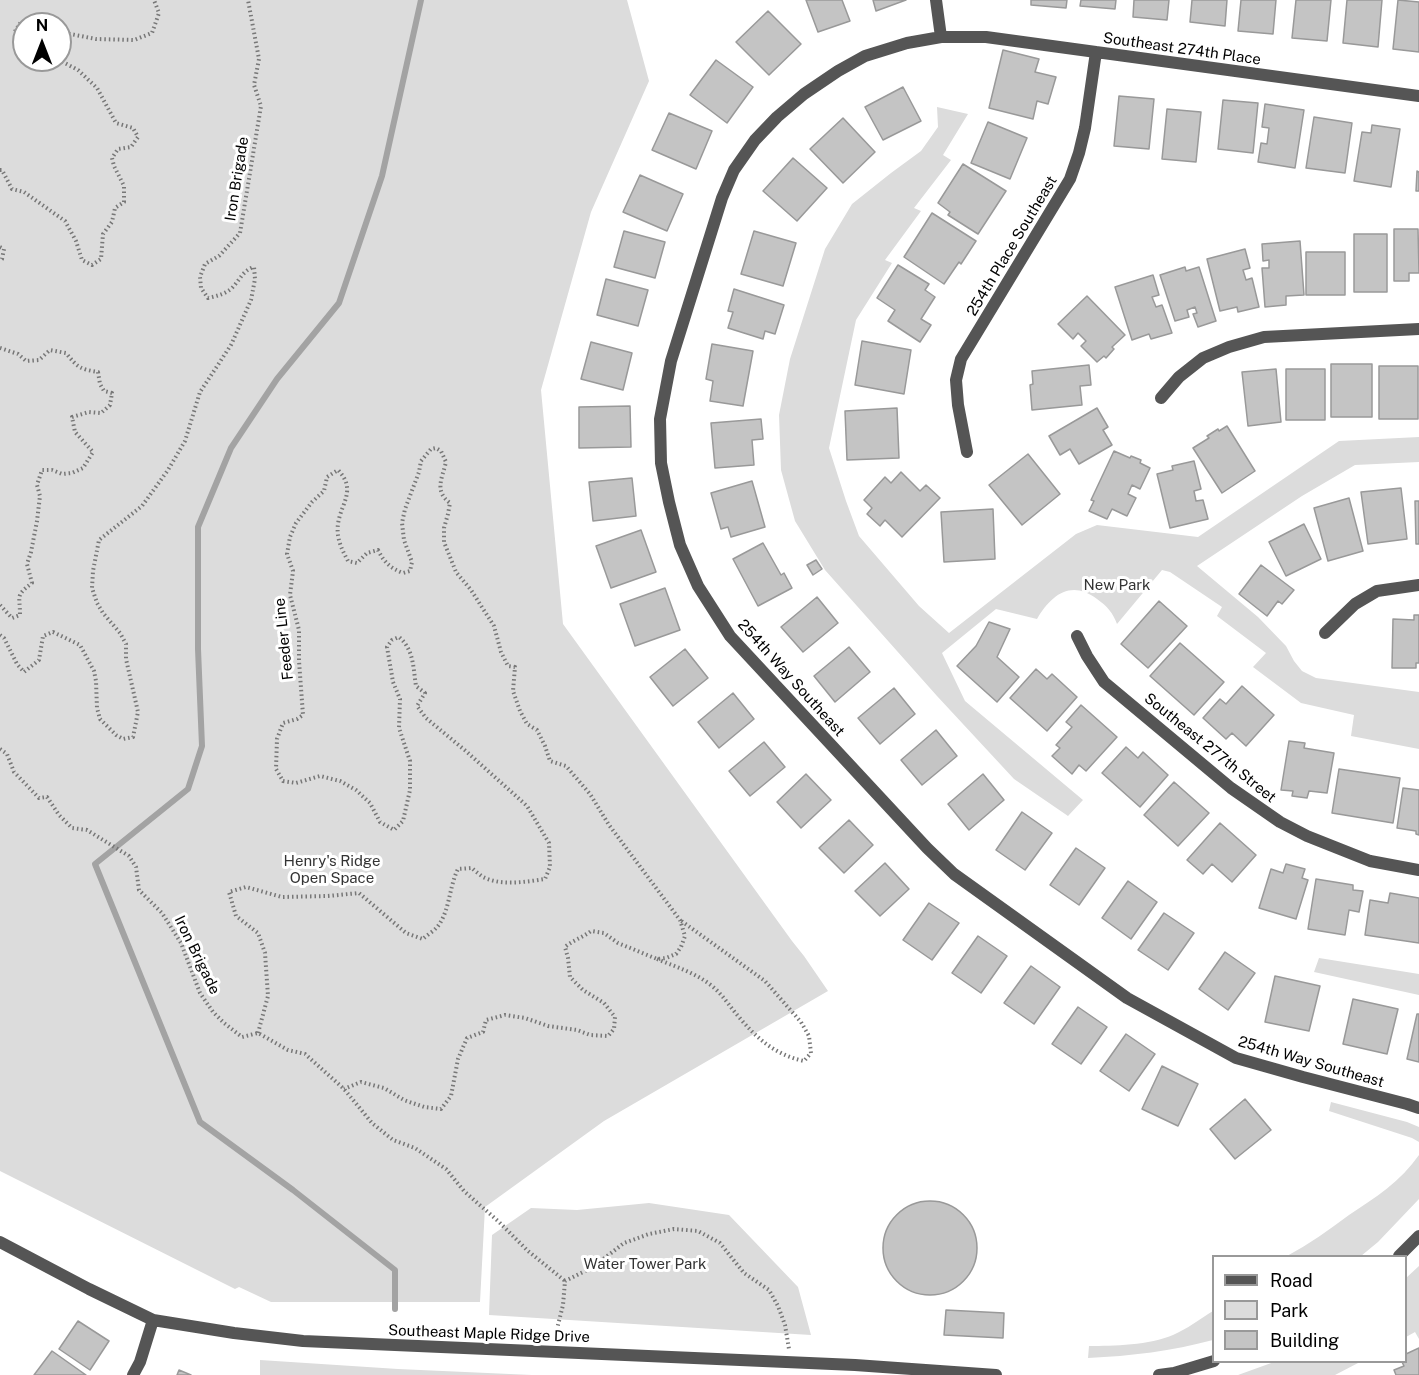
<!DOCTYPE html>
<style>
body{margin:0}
#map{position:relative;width:1419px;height:1375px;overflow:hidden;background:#fff;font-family:"Public Sans",sans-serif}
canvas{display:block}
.legend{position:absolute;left:1212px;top:1255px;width:195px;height:108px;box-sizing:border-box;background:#fff;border:2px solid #999;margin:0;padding:8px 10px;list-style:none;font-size:18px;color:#000}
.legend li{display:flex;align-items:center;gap:12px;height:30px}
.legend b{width:30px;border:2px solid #999}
.north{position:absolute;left:12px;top:12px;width:60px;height:60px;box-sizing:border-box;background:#fff;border:2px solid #999;border-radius:50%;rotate:0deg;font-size:16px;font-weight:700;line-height:24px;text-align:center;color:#000}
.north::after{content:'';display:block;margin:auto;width:21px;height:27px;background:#000;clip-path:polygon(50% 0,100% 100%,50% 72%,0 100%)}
</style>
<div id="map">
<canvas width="1419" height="1375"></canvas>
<ul class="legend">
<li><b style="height:8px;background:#555"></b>Road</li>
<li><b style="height:16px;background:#dcdcdc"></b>Park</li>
<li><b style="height:16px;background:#c4c4c4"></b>Building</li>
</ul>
<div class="north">N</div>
</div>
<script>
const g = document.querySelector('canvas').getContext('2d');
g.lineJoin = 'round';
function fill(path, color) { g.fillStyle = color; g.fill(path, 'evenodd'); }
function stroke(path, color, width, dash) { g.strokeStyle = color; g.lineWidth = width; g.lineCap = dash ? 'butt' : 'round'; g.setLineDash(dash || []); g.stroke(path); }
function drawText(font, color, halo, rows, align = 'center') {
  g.font = font + ' "Public Sans",sans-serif'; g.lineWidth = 6; g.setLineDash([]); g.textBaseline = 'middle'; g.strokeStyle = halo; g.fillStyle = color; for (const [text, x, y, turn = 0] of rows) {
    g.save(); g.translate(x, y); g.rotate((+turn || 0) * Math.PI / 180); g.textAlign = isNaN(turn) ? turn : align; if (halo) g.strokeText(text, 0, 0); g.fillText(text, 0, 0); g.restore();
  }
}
fill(new Path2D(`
 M0,0h627l22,81 -58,131 -50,178 22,234 229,317 12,15 24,35 -224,130 -119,86 -5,95h-209l-32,-15 -4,2 -235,-118zM24,24h36v36h-36z
 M937,107l31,7 -25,41 8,5 -37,48 7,3 -36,49 7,3 -36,57 -27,128 17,53 13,35 60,70 30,27 127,-99 21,-9 101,12 141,-96 80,-4v25l-64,3 -53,31 -105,70 61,51 28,29 8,15 8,10 14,7 103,14v57l-68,-13 3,-21 -53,-12 -48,-36 13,-14 -49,-37 5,-9 -52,-35 -8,-2 -45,54c-4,-11 -10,-18 -20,-25 -26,-20 -46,-4 -60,20l-41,-10 -54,44 23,48 118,99 -15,16 -54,-37 -77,-83 -112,-126 -30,-49 -14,-51 -2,-55 11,-56 35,-110 27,-45 39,-31 30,-22 17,-24z
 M1319,958l100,16v21l-105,-23z
 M1331,1102l76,20 12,5v15l-7,-4 -83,-27z
 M1419,1155v44l-41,43 -17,14h-74c22,-12 42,-26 62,-41 26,-17 52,-34 70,-60z
 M649,1203l80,12 69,72 13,48 -322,-20 3,-80 39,-27 46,2z
 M1419,1266v73l-4,-7 -9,5v-59z
 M1213,1311v29c-41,11 -82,16 -125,18l1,-12c24,0 61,-1 84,-11 14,-6 27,-16 40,-24z
 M260,1360l138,9 134,6h-272z
 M1274,1362h86l-25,13h-97z`), '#dcdcdc');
stroke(new Path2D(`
 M395,1309v-39l-102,-80 -93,-68 -105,-258 93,-75 14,-43 -4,-97v-122l33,-79 46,-69 62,-76 43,-127 39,-176`), '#a3a3a3', 6);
const building = new Path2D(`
 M806,0h36l8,21 -32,11z
 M873,0h33l-30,11z
 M1031,0h36l-1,8 -35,-3z
 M1081,0h35l-1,9 -35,-3z
 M1134,0h35l-2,20 -34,-3z
 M1192,0h35l-2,26 -35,-4z
 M1241,0h35l-3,34 -35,-3z
 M1296,0h35l-4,41 -35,-3z
 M1347,0h35l-4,47 -35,-4z
 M1398,0l21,2v50l-26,-3z
 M768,11l33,33 -32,31 -33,-33z
 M1003,50l36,9 -4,13 21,5 -8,27 -11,-3 -4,18 -44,-11z
 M716,60l37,27 -26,36 -37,-28z
 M903,87l18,34 -38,19 -18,-33z
 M1119,96l35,3 -5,50 -35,-3z
 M1223,100l35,3 -5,50 -35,-4z
 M1265,104l39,6 -9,58 -37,-6 3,-19 6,1 2,-16 -7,-1z
 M1167,109l34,3 -5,50 -34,-3z
 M669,113l43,18 -16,38 -44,-19z
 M1314,117l38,6 -7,50 -39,-5z
 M843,118l32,34 -32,31 -33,-34z
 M988,122l39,16 -17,41 -39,-16z
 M1372,125l28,4 -9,58 -37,-6 8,-49 9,1z
 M793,158l34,30 -30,33 -34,-30z
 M963,164l43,27 -28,43 -30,-19 2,-3 -12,-9z
 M1417,171l2,1v19h-3z
 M640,175l43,19 -16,37 -44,-19z
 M932,213l44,28 -15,23 -2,-2 -15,22 -40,-27z
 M1394,229h24l1,44h-10v8h-15z
 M624,231l41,11 -10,36 -41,-11z
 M754,231l42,12 -13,43 -42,-12z
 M1354,234h33v58h-33z
 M1300,241l4,54 -18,1v9l-21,2 -3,-39h7v-8l-6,1 -1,-17z
 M1245,249l5,19 -7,2 3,10 6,-2 7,29 -21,5 -1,-5 -17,4 -13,-52z
 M1306,252h39v43h-39z
 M898,265l31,19 -4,6 10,7 -14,22 10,6 -11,17 -32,-21 7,-11 -18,-12z
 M1185,267l1,4 13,-4 17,54 -18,6 -5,-13 4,-1 -2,-6 -8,3 2,7 -14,4 -15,-46z
 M1153,275l6,20 -7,2 4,10 6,-2 10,28 -21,6 -2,-5 -17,6 -17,-53z
 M606,279l42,11 -10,36 -41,-11z
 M734,289l50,16 -9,29 -10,-3 -2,8 -35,-11 5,-16 -5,-1z
 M1087,296l38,39 -13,12 2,2 -8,9 -2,-2 -7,6 -16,-16 5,-5 -8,-8 -5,6 -15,-15z
 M862,341l49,9 -7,44 -49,-9z
 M591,342l41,11 -9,37 -42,-11z
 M712,344l41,7 -10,55 -33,-5 3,-20 -7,-2z
 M1331,364h41v53h-41z
 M1089,365l2,20 -11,1 2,19 -50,5 -2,-25 3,-1 -1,-13z
 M1379,366h39v53h-39z
 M1276,369l5,53 -33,4 -6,-54z
 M1286,369h39v51h-39z
 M630,406l1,41 -52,1v-41z
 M897,408l2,50 -52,2 -2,-49z
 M1097,408l11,19 -5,3 9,15 -33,19 -9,-15 -10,6 -11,-19z
 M761,419l2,20 -11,1 2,25 -39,3 -4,-45z
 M1227,426l28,45 -33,22 -29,-45 16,-10 -2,-2 11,-7 1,2z
 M1114,451l16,7 1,-2 10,4 -1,3 10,5 -10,21 -8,-4 -4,9 8,4 -9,18 -15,-7 -5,10 -18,-8 5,-10 -3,-1z
 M1028,454l32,40 -38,31 -33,-40z
 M1194,461l7,28 -7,2 2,10 7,-1 5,19 -38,9 -13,-54 16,-4 -1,-4z
 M901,472l19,19 6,-6 14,13 -38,39 -17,-17 -5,6 -13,-12 5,-6 -8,-8 21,-23 6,6z
 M632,478l4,38 -43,5 -4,-39z
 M752,481l13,46 -34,10 -3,-10 -7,2 -10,-36z
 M1401,488l6,51 -39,5 -7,-52z
 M1349,498l14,53 -35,10 -14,-53z
 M1415,501h4v43h-3z
 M993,509l2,50 -51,3 -3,-50z
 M1304,524l17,35 -35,17 -17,-34z
 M641,530l15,42 -45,16 -15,-42z
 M763,543l18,32 3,-2 8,15 -34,18 -25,-47z
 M816,560l6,9 -9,6 -6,-10z
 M1261,565l33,25 -12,14 -4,-3 -11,15 -28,-22z
 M665,588l15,42 -45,16 -15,-42z
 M817,597l21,26 -35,29 -22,-25z
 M1159,601l28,25 -39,42 -27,-24z
 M1414,615h5v48h-3v5h-24l1,-49 21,1z
 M989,622l21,7 -13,28 22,20 -22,25 -40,-36 19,-20z
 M1180,643l44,39 -30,33 -44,-39z
 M849,647l21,25 -35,30 -21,-26z
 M685,649l23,29 -35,28 -23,-29z
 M1036,669l11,10 5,-5 25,23 -30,34 -37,-33z
 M1242,686l32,29 -28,31 -14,-13 -6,6 -23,-21 17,-19 6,5z
 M894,688l21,26 -35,30 -22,-26z
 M733,693l21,26 -35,29 -21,-26z
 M1081,705l36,32 -31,34 -7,-6 -7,9 -20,-18 8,-8 -4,-3 16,-18 -6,-5z
 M936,730l21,26 -35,29 -21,-25z
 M1289,741l16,2 -1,5 30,5 -7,40 -18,-2 -2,7 -15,-2 1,-5 -12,-1z
 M764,742l21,25 -35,29 -21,-25z
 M1126,747l12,11 5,-6 25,23 -28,32 -38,-34z
 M1339,769l61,9 -7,45 -61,-10z
 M806,774l25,26 -30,28 -24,-26z
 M983,774l21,26 -35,30 -21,-26z
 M1174,782l35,31 -31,33 -34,-31z
 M1403,788l16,2v45l-3,-1v-3l-19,-3z
 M1022,812l30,21 -27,37 -29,-20z
 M849,820l24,25 -29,28 -25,-25z
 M1220,823l36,32 -24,27 -20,-18 -9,10 -16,-14z
 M1076,848l29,20 -26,37 -29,-20z
 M885,863l24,26 -29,27 -25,-25z
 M1286,864l19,5 -3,9 6,2 -12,39 -37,-11 12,-39 12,4z
 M1316,879l37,6v5l10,1 -4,21 -10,-2 -4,25 -37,-6z
 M1128,881l29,21 -26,37 -29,-21z
 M1390,893l29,5v45l-54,-8 5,-35 18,3z
 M929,903l30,20 -27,37 -29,-20z
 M1164,913l30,20 -26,37 -30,-20z
 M978,936l29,20 -26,37 -29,-20z
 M1225,952l30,21 -27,37 -29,-21z
 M1031,966l29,21 -26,37 -30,-21z
 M1275,976l45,10 -11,45 -44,-9z
 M1353,999l45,10 -11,45 -44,-10z
 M1078,1007l29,20 -26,37 -29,-20z
 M1417,1014h2v48l-12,-3z
 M1126,1034l29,20 -26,37 -29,-20z
 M1162,1066l36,18 -20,42 -36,-17z
 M1245,1099l26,31 -36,29 -25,-30z
 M883 1248a47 47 0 1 1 94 0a47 47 0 1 1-94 0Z
 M946,1310l58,3 -1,25 -59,-3z
 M78,1321l31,20 -19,29 -31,-21z
 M1419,1348v27h-23l-2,-5 10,-4 -2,-4h4v-8z
 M52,1351l34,24h-52z
 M179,1370l12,5h-14z`);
fill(building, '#c4c4c4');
stroke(building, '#999', 1.5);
stroke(new Path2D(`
 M60,32l36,7 38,1 18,-7 7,-20 -5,-13
 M24,46l-10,-13 7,-11 7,-1 8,3
 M0,170h2l10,19 12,3 41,29 11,20 6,19 10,5 9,-6 2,-25 9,-12 3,-14 9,-6v-16l-10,-20 -2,-8 6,-9 13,-2 7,-10 -5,-9 -17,-5 -19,-35 -19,-18 -19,-10
 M0,247l4,2 -2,10 -2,2
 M0,348l18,6 8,7 13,-1 11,-10 16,3c12,15 14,16 32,19l2,12 4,7 8,2 -2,12 -9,8 -12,-1 -17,5 3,15 18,20 -10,16 -11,5 -10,1 -10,-4h-10l-5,15 3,11 -3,25 -6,31 -4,12 5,19c-17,13 -12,12 -12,32l-8,3 -12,-13
 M0,635l4,3 13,26 7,8 15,-12 4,-24 10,-4 27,13 14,26 2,10 1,27 3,11 16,16 7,4 10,-2 5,-25 -12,-53v-15l-6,-11 -17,-20 -6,-10 -5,-15 1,-17 6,-31 43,-34 26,-36 17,-29 15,-49 31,-47 20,-45 4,-21 -1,-12c-11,3 -14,13 -22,21 -7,6 -15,8 -24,10l-7,-10 -1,-11 5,-13 14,-8 21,-23 21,-127 -7,-21 5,-26 -11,-59
 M0,749l7,5 7,18 25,26 8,-1 12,18 13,13 15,2 42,26 7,11 3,23 23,23 19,30 19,50 13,19 11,11 18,14 16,-4 30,17 17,4 39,35 28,34 21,17 22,8 31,21 18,22 35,31 29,29 37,30
 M657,959c19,8 39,14 55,27 11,9 18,21 27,31 18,22 37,38 65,44l7,-8 -2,-17 -8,-14 -36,-41 -85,-61
 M258,1033l10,-37 -3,-43 -7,-20 -22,-17 -7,-24 17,-5 36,10 46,-1 31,-3 47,40 17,6c4,-4 11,-8 15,-13 12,-16 11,-39 20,-57l14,-1c3,3 7,6 11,9 18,9 42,5 62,2l5,-12 -1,-24 -22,-37 -60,-54 -41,-34 -9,-12 8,-13 -9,-7c-3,-19 -2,-36 -17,-49l-7,3 -5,7 6,35 7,17 -1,29 11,33v29l-7,31 -9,9 -14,-8 -10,-19 -14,-13 -16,-9 -20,-5 -24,7 -13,-2 -7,-12 1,-30 6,-16 14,-4 6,-4 -4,-54v-31l-9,-35 3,-24 -6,-17 3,-17 6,-14 16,-21 12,-11 3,-14 11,-7c19,20 3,33 0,54 -2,14 4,26 10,37l9,2 10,-10 11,-3c6,12 12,18 25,23l7,-2 2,-9 -8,-22 -2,-17 3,-14 14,-37 2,-11 10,-12 5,-1 5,3 5,11c-4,17 -12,29 4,41l-2,11 -4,14v14l12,30 15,18 23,36 7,26 7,14 7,1 -2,24 7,20 7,13 10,6 8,16 5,15 16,5 24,28 19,31 71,95 5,16 -4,11 -5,7 -10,4 -9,1 -39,-16 -14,-10 -13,-2c-9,7 -18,9 -26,16l3,11 2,19 13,13 21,13 11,14 -1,12 -6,7 -18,-1 -13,-5 -29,-4 -23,-8 -20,-3 -19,5 -3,12 -16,6 -9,21 -7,37 -10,13 -17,-2 -20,-7 -20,-12 -23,-6 -17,7
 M557,1339v-10l6,-24 2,-24 28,-14 31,-24 25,-9 25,-5 24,2 22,12 24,30 25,17 9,16 7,19 4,24`), '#777', 4, [1.5, 3]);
stroke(new Path2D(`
 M936,0l5,37
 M1419,96l-433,-59h-45l-34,6 -42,13 -27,15 -34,23 -27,23 -22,23 -21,30 -12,28 -51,163 -11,58 1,44 8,39 11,43 18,41 32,50 197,212 27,26 173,124 109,60 67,19 104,27 12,4
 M1161,398l18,-21 24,-19 26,-11 35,-10 155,-8
 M967,452l-9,-47 -2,-25 5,-21 109,-180 9,-26 6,-25 11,-76
 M1325,633l30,-29 22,-13 42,-6
 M1077,636l10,20 17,26 127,106 49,34 27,14 63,25 49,9
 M0,1242l89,47 64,31 81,13 69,8 552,24 141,10
 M1399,1256l20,-20
 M133,1375l7,-13 13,-42
 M1159,1375l15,-2 40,-12`), '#555', 12);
drawText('15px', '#000', '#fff', [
 ["Southeast 274th Place",1182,49,8],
 ["Iron Brigade",237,179,-81],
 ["254th Place Southeast",1012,246,-59],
 ["Feeder Line",284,639,-96],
 ["254th Way Southeast",791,678,48],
 ["Southeast 277th Street",1210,748,39],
 ["Iron Brigade",197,955,64],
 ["254th Way Southeast",1311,1062,16],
 ["Southeast Maple Ridge Drive",489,1334,2]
]);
drawText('15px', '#333', '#fff', [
 ["New Park",1117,585],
 ["Henry's Ridge",332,861],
 ["Open Space",332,878],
 ["Water Tower Park",645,1264]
]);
</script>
